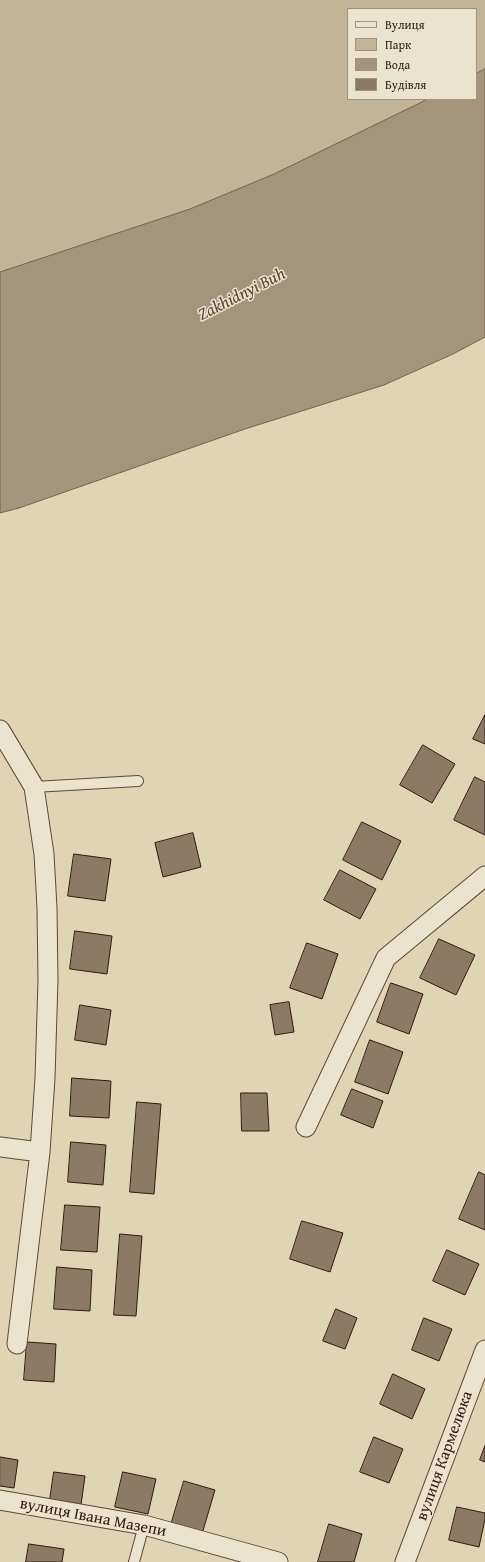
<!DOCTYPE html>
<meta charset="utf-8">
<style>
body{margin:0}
#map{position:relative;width:485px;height:1562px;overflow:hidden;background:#dfd4b3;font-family:"Gentium Book Plus",serif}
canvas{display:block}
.legend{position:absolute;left:347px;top:8px;width:130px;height:92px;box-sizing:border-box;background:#eae3ce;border:1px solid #a09282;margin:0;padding:5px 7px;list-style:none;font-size:12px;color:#321910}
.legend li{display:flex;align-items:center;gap:8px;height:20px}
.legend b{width:20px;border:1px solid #a09282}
</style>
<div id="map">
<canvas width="485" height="1562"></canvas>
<ul class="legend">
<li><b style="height:5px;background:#eae3ce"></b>Вулиця</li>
<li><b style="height:11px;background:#c2b497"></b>Парк</li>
<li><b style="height:11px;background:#a4947c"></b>Вода</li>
<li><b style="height:11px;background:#8c7a65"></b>Будівля</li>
</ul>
</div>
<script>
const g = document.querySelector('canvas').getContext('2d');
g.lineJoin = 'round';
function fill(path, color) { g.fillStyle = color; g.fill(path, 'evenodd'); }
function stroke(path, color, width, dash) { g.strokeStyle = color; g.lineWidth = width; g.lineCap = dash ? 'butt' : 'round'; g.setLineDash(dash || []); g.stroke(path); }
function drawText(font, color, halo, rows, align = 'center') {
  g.font = font + ' "Gentium Book Plus",serif'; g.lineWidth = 3; g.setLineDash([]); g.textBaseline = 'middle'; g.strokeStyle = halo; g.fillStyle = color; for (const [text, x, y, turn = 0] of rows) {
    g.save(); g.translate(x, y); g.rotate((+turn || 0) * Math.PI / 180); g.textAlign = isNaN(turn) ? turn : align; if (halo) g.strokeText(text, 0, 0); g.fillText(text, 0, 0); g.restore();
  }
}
fill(new Path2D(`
 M0,0h485v128l-485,239zM348,9h128v90h-128z`), '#c2b497');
const water = new Path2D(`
 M485,69v268l-32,17 -69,31 -139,44 -226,79 -19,5v-241l190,-63 84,-35 154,-75h48v-25z`);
fill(water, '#a4947c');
stroke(water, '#766351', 1);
const building = new Path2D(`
 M485,715v29l-12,-5z
 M423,745l32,19 -23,39 -32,-18z
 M475,777l10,5v53l-31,-15z
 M362,822l39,19 -19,39 -39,-20z
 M193,833l8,34 -38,10 -8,-34z
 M74,854l37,5 -6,42 -37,-5z
 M340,870l36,19 -16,30 -36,-19z
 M75,931l37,5 -5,38 -37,-5z
 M439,939l36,16 -19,40 -36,-17z
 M307,943l31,11 -16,45 -32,-11z
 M391,983l32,11 -14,40 -32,-12z
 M289,1002l5,30 -19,3 -5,-30z
 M80,1005l31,5 -5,35 -31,-5z
 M370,1040l33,12 -15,42 -33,-12z
 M72,1078l39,3 -2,37 -39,-2z
 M352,1089l31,12 -10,27 -32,-13z
 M241,1093h26l2,38h-27z
 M137,1102l24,2 -7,90 -24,-2z
 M71,1142l35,3 -3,40 -35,-3z
 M479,1172l6,3v55l-26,-11z
 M65,1205l35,2 -3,45 -36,-2z
 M302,1221l41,12 -13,39 -40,-13z
 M120,1234l22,2 -6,80 -22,-1z
 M447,1250l32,14 -14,31 -32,-14z
 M57,1267l35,3 -2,41 -36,-2z
 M336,1309l21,9 -12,31 -22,-8z
 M424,1318l28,11 -13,32 -27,-11z
 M27,1342l29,2 -2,38 -30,-2z
 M393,1374l32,15 -13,30 -32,-15z
 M374,1437l29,12 -14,34 -29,-11z
 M485,1446v16l-5,-2z
 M0,1457l18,3 -4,28 -14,-2z
 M54,1472l31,4 -4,29 -31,-5z
 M123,1472l33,7 -8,35 -33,-7z
 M184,1481l31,9 -13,44 -31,-9z
 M457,1507l28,6v6l-6,28 -30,-7z
 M329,1524l33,10 -8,28h-36z
 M29,1544l35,5 -2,13h-36z`);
fill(building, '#8c7a65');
stroke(building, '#321910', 1);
const service = new Path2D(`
 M34,787l104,-6
 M134,1562l10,-37`);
const minor = new Path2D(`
 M0,730l34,57 10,67 3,54 1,72 -3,98 -5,74 -23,192
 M306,1127l80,-169 99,-82
 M0,1147l40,5
 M0,1500l144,25 134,37
 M405,1562l80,-212`);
stroke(service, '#5d4839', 12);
stroke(minor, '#5d4839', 21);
stroke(service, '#eae3ce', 10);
stroke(minor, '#eae3ce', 19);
drawText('16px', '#321910', '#eae3ce', [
 ["вулиця Кармелюка",445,1456,-70],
 ["вулиця Івана Мазепи",93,1518,11]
]);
drawText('italic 17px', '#5a4436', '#eae3ce', [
 ["Zakhidnyi Buh",242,295,-27]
]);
</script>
